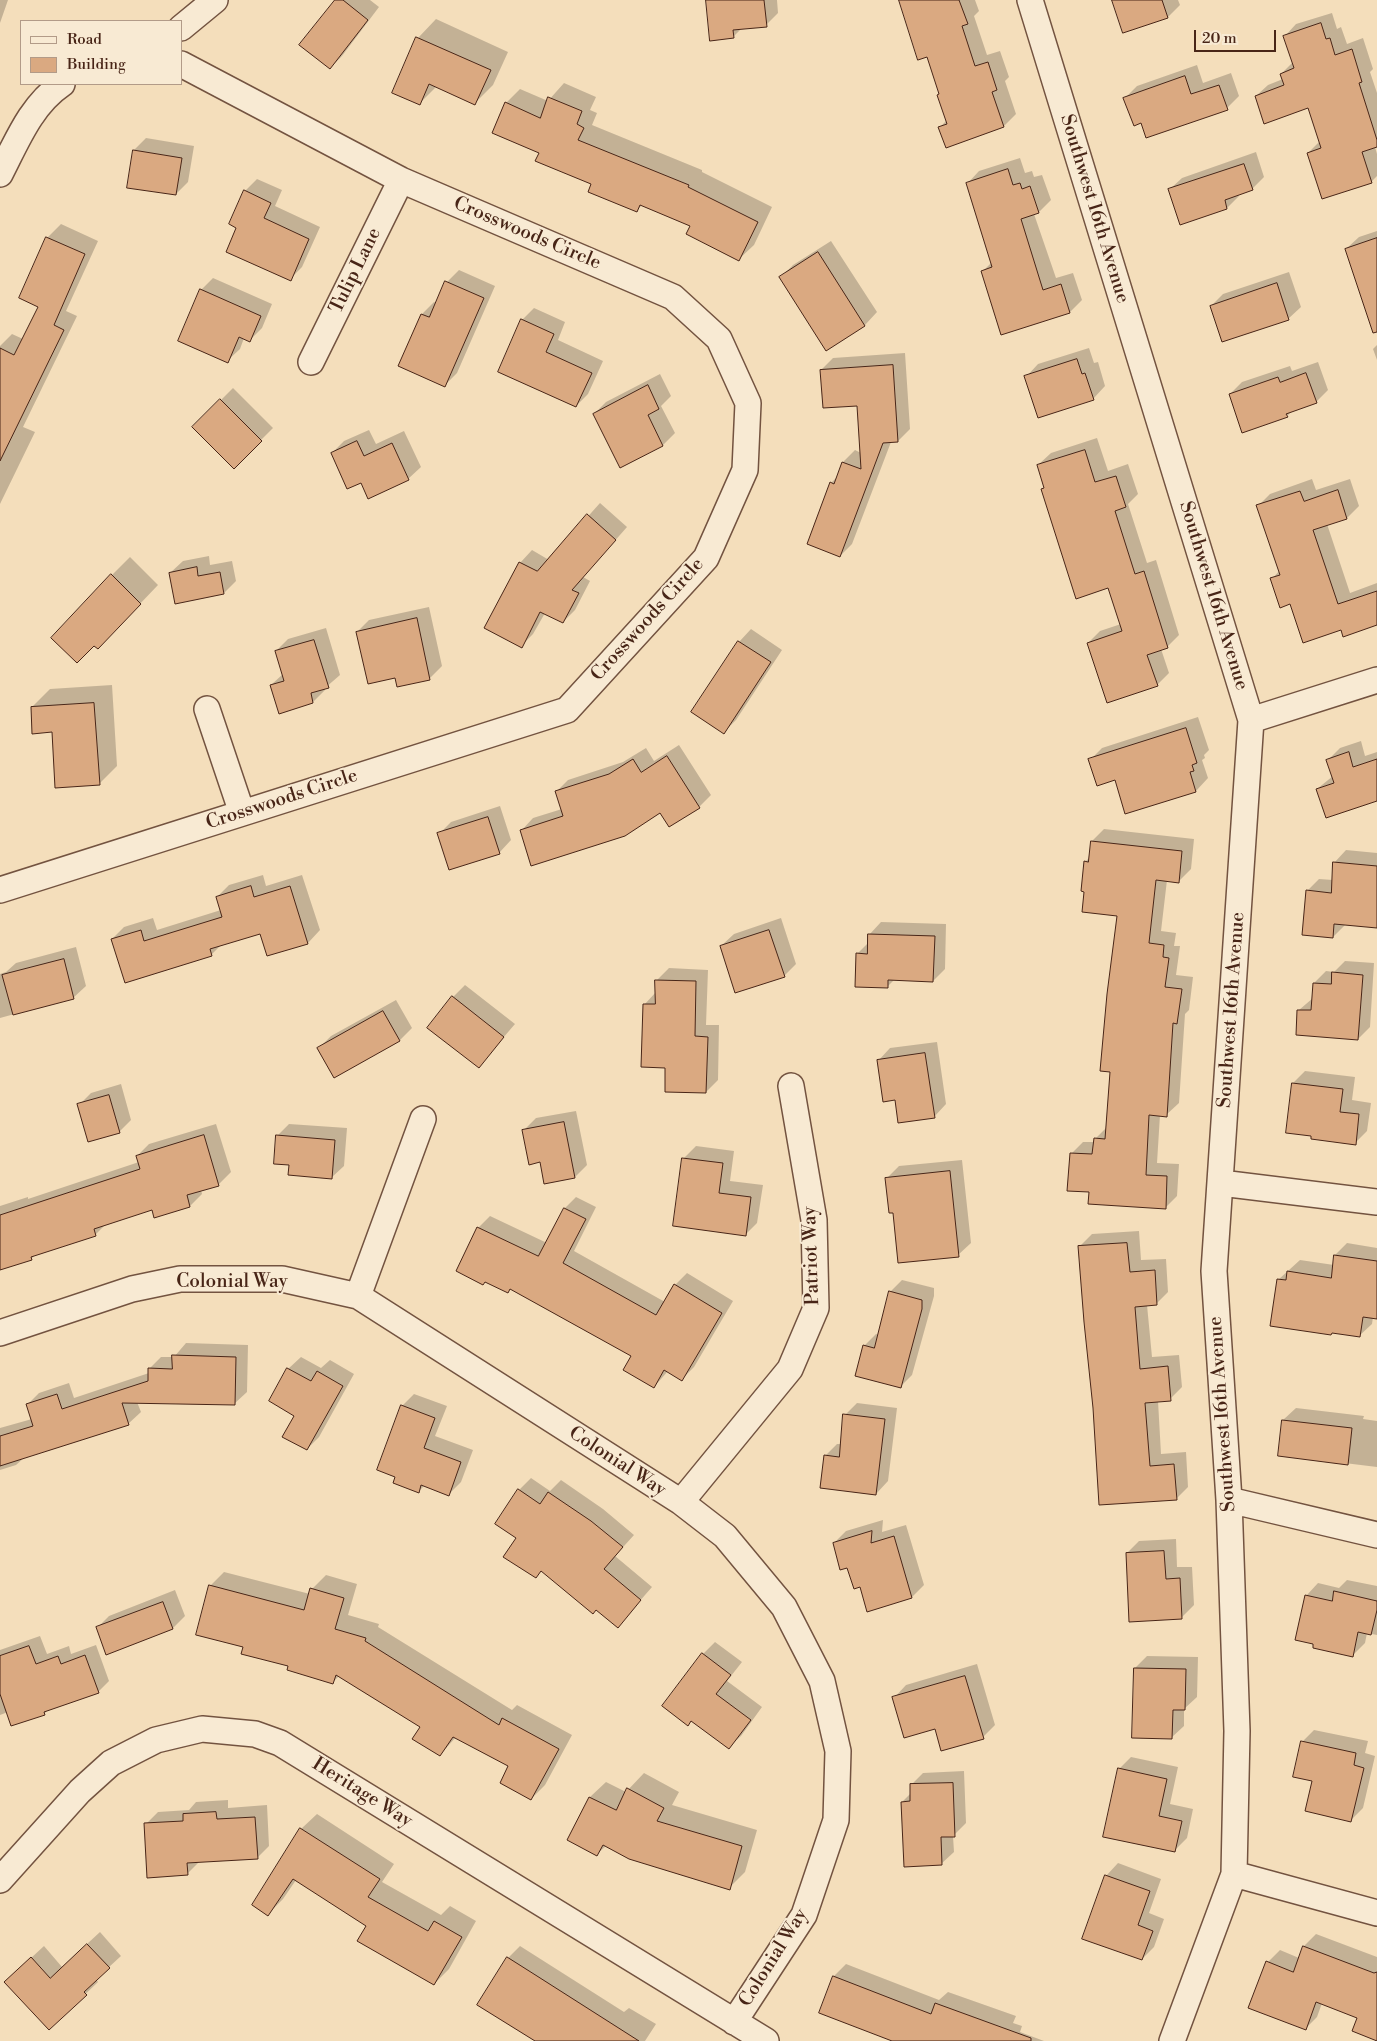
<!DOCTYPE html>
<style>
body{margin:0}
#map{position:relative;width:1377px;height:2041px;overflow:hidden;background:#f4debb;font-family:"Libre Bodoni",serif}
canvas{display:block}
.legend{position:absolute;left:20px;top:20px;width:162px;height:65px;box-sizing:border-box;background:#f8ead3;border:1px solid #b29b88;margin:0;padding:6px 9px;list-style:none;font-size:15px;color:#482517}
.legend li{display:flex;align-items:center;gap:10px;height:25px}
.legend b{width:25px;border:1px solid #b29b88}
.scale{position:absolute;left:1194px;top:30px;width:82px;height:22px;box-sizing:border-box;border:2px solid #482517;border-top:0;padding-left:6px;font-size:15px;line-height:18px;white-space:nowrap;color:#482517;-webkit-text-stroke:4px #f8ead3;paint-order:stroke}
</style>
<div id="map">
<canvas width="1377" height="2041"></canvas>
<ul class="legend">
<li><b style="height:6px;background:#f8ead3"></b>Road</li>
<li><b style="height:14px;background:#daa981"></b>Building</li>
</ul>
<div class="scale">20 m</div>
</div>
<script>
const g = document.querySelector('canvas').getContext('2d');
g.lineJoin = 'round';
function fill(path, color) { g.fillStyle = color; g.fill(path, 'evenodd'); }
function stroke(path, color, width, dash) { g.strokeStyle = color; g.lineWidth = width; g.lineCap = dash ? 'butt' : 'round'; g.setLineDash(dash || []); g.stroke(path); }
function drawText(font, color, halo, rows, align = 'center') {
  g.font = font + ' "Libre Bodoni",serif'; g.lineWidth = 4; g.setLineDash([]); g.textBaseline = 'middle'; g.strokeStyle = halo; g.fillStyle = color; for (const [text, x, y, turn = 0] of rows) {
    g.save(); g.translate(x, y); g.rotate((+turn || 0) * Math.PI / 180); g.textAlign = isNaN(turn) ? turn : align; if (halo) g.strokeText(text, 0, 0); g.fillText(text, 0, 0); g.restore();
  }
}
fill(new Path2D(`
 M0,0h8l-8,23z
 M336,0h34l9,7 -37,49 -12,12z
 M707,0h70l1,13 -12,12 -24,3 -9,9z
 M900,0h75l4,11 -5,5 13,39 13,-4 9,26 -4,4 11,33 -12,12 -58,20 -6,-19 7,-7 -7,-26 -12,-39z
 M1114,0h64l2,5 -12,12 -44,15z
 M1332,13l5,16 4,-2 6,17 16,-6 10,31 -3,3 7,21v53l-2,1 2,7v22l-6,6 -63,-29 12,-12 -11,-34 -53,-11 12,-11 15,-6 -2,-5 12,-12 -8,-26 11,-12z
 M436,19l72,33 -15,33 -18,18 -38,-17 -18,18 -26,-12 25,-54z
 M1197,65l6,18 28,-10 8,23 -12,12 -85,14 -17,-24 12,-12z
 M564,83l32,14 -6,13 7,3 -5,12 110,45v2l70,35 -18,38 -15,14 -48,-34 -49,-20 -5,5 -97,-58 -34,-49 14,-14 28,12z
 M146,138l48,8 -6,36 -12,12 -42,-44z
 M1256,152l8,25 -12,12 -14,5 1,2 -12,12 -46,15 -12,-33 13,-12z
 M1020,158l5,15 7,-2 2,6 8,-2 9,25 -12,12 -5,2 22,64 17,-5 9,27 -12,12 -87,-41 9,-9 -25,-78 12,-13z
 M257,179l25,11 -7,16 45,21 -18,40 -12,12 -52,-52 7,-36z
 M61,224l37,17 -32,70 11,5 -54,111 12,5 -35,72v-158l12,-12 11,5 17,-33 7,-68z
 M1377,231v59l-31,-41 13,-12z
 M831,241l46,71 -12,13 -38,24 -46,-72 12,-12z
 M459,270l36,16 -38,87 -12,12 -23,-71 12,-12 3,1 10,-21z
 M1289,272l12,35 -13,12 -77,-13 12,-12z
 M213,278l59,26 -10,24 -13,13 -5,-3 -4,11 -13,12 -26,-71z
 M534,308l31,14 -7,18 45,21 -15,33 -12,12 -54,-86z
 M1377,345v15l-4,-11z
 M1089,348l5,15 4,-1 7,24 -12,13 -67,-22 12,-13z
 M905,353l5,76 -12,12 -7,1 -39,102 -12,12 -9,-73 7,-7 5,-14 12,-12 6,3 -3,-49 -37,-34 12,-12z
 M1318,362l10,28 -12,12 -23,8 -6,6 -57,-22 12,-12 48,-16 2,5z
 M660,374l11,22 -10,10 14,27 -12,12 -42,21 -27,-52 12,-12z
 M233,388l40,40 -39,39 -40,-40z
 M369,430l7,14 28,-13 17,36 -13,12 -47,2 -29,-28 12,-12z
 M1097,438l11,33 20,-7 10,30 -10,10 19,59 9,-3 23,75 -12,12 -6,2 8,24 -12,12 -69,-42 12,-12 21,-7 -12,-37 -67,-97 3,-3 -7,-22 13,-12z
 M1312,479l4,11 34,-11 9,27 -12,12 -20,6 23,69 27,-10v41l-35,5 -51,-26 -19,-24 8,-9 -22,-64 12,-12z
 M600,503l27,24 -44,50 7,4 -15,29 -12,12 -18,-9 -12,21 -12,12 -1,-83 12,-13 17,10z
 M209,556l1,9 22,-4 4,20 -12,12 -54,-20 13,-12z
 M130,557l28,28 -42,44 -4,-54z
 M429,607l13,59 -12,12 -34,-1 -39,-45 12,-12z
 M326,628l14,47 -15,13v2l-12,12 -42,-17 12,-11 -7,-23 12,-12z
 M751,629l31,21 -46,70 -12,12 15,-90z
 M112,685l5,81 -18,18 -67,-77 18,-18z
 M1198,717l11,33 -5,5 1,3 -3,2 6,18 -12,13 -70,22 -10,-34 -26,-19 12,-12z
 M1361,741l4,15 12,-4v46l-60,-9 16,-13 -5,-16 12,-12z
 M679,745l32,50 -12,12 -178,24 12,-13 29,-9 -6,-17 12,-12 55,-18 23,-14 8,13z
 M500,806l11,34 -12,13 -60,-19 12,-12z
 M1104,829l90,10 -3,30 -12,12 -12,-1 -6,51 15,2 -2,13h6l-4,29 17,2 -4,33 -4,4 -6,89 -13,12h-6l-3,48 22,1 -2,32 -12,12 -74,-17 -20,-37 12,-12h12v-3l12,-12 11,-212 -33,-53 5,-5 2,-16z
 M1346,850l31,3v72h-32l-12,12 -26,-46 12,-12 14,1 1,-17z
 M263,875l3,11 36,-11 18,55 -12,13 -47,-11 -39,12 -11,11 -99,-16 12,-12 29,-9 4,12 64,-20 -4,-13 12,-12z
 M781,918l15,46 -12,12 -63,-30 13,-12z
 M881,922l65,2 -1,45 -12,12 -38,-2 -8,8 -30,-33 12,-12v-7z
 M76,947l10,39 -13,12 -73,20v-44l6,-2 10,-9z
 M1345,961l29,2 -4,64 -12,12 -59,-29 14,-12 1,-15 12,-12 8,1z
 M669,968l39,2 -2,55h13l-1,55 -12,12 -40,-25 -22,-62 12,-13 1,-12z
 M465,985l50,39 -37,43 -25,-70z
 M396,1000l16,28 -12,12 -81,8 12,-12z
 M937,1042l9,62 -12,13 -56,-56 12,-13z
 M1305,1071l50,6 -3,23 19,3 -4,28 -12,12 -62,-60z
 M121,1084l10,36 -12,12 -40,-27 12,-12z
 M576,1111l11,54 -12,12 -30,5 -4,-21 -17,-31 12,-12z
 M216,1124l15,48 -13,13 -17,5 1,4 -12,12 -35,10 -2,-8 -46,15 -12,12 -60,20 -4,4 -31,10v-63l28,-9v2l111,-37 -2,-6 12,-12z
 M289,1124l58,4 -3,38 -13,12 -41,-14 -13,-28z
 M696,1146l38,5 -4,30 33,4 -6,38 -12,12 -71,-10 10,-67z
 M962,1160l9,83 -13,12 -64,-44 -7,-33 12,-12z
 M576,1197l20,10 -22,44 91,51 10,-17 12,-12 46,28 -39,66 -12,12 -14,-8 -14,16 -21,-31 -122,-68 -3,3 -23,-10 -27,-10 20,-43 12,-12 57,27 18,-35z
 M1139,1231l2,29 25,-1 2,33 -12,12 -9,1 5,52 27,-2 3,32 -12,12 -12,2 3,53 25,-2 2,35 -12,12 -82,-91 -15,-161 13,-13z
 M1347,1243l30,5v70l-4,-1 -1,7 -13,12 -26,-4 -2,2 -53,-54 22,-20 34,5 1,-10z
 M902,1280l32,8v8l-22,79 -12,12 -36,-41 12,-12 3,1 11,-43z
 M186,1343l62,2 -1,47 -13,12 -97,-2 4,10 -13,12 -103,33 -9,8 -16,5v-42l32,-9 -5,-14 12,-12 30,-10 5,15 75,-25v-4l12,-12h13z
 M301,1357l20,11 9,-8 24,14 -35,63 -12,12 -11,-34 -8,-46z
 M414,1394l33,12 -12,30 38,14 -12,32 -12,12 -24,-9 -7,7 -16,-86z
 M857,1403l40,5 -9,73 -12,13 -51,-38 12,-12h4l4,-29z
 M1296,1408l68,8 -1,3 14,2v46l-98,-12 4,-35z
 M531,1478l19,13 11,-11 42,29 31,26 -19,21 37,31 -34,39 -21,-18 -55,-38 -6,7 -18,-40 1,-47z
 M883,1520l-1,12 24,-7 18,60 -12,12 -51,-11 -27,-43 12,-12z
 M1176,1539l1,28h15l2,38 -13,13 -54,-65 12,-12z
 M224,1572l86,22 2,-5 14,-14 31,9 -9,31 31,9 -1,3 134,83 5,-5 55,30 -27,50 -14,14 -21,-33 -54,-29 -16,18 -19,-28 -82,-51 -6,6 -88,-36 -35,-60z
 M1347,1580l30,6v49l-10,-2 -2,10 -12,12 -47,-59 12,-13 21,5z
 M175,1590l10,26 -12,12 -66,25 -10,-25 12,-12z
 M40,1636l7,18 22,-8 2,8 25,-9 13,36 -11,11 -50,18 -4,4 -36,-2 -8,3v-65z
 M715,1642l27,20 -15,19 35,26 -21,29 -13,12 -36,-28 11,-66z
 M1147,1656l51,1 -1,40 -13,12v17l-13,12 -36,-70z
 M977,1664l18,61 -12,12 -47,-9 -42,-30 12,-13z
 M1314,1730l54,11 -3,12 10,3 -12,52 -12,12 -38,-40 -11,-38z
 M1131,1757l47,10 -8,37 23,5 -6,29 -12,12 -56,-81z
 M964,1771l2,52 -13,13 1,16 -13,12 -39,-62 9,-9v-8l12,-12z
 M644,1773l35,19 -7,13 85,25 -12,42 -16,16 -123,-42 -9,8 -28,-15 21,-42 16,-15 20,10z
 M228,1800v8l39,-3 2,41 -12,12 -58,4 -12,12 -41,-50 12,-12 31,-2 7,-8z
 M317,1814l77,50 -12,18 59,33 9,-9 26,15 -27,48 -15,15 -67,-58 -71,-46 -13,19 -15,15 33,-85z
 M1118,1863l43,16 -12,34 15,6 -10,28 -12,12 -36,-83z
 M100,1932l21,24 -25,23 2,3 -49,47 -31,-59 26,-24 18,21z
 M1316,1934l61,23v82l-18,-22 -37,-14 -5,14 -12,12 -37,-67 12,-12 19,8 5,-12z
 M520,1946l104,66 5,-4 27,16 -11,17h-107l-30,-83z
 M846,1964l93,36 9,-8 68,24 -3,7 9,3 -2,6 24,9h-149l-61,-65z`), '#0003');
const building = new Path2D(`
 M335,0h8l25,20 -38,49 -31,-24z
 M706,0h58l3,27 -34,3 1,8 -24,3z
 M899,0h60l9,24 -6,2 13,40 13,-4 9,28 -5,2 12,35 -58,21 -8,-21 9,-3 -10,-29 2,-1 -12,-37 -9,3z
 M1112,0h50l6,18 -45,15z
 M1321,23l5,16 4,-1 5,17 17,-6 10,33 -3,1 18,57v7l-15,5 10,31 -50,16 -15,-46 14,-5 -13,-40 -44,16 -9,-28 29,-11 -4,-11 14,-6 -11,-32z
 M416,37l75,33 -16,35 -46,-21 -9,21 -28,-12z
 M1185,76l6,18 28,-9 9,25 -82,28 -5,-15 -7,3 -11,-28z
 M548,97l34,14 -5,13 7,4 -6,12 111,45 -1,2 70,35 -19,39 -53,-27 4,-8 -50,-21 -3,7 -49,-20 3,-8 -56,-23 4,-8 -47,-20 13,-31 35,16z
 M133,150l49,8 -6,37 -49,-7z
 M1244,164l9,26 -28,10 2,9 -47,16 -12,-36z
 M1008,169l5,16 7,-2 2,6 8,-3 9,27 -18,6 22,71 18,-6 9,29 -69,22 -20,-64 11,-4 -26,-84z
 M244,190l27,13 -7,15 45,21 -18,42 -65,-29 10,-24 -7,-4z
 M46,237l39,17 -31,71 10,5 -64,131v-113l14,7 24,-48 -19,-9z
 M1377,238v94l-4,1 -28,-84z
 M818,252l47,74 -39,25 -47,-74z
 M445,281l39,17 -39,89 -47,-21 23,-52 8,3z
 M1277,283l12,37 -67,22 -12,-36z
 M200,289l61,27 -11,26 -11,-5 -11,26 -50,-22z
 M521,319l33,15 -8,18 46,21 -16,34 -78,-35z
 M1077,359l5,15 3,-1 9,27 -56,18 -14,-42z
 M893,365l5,77 -15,1 -43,114 -33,-13 23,-62 4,2 8,-22 19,7 -4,-63 -34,2 -3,-38z
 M1306,373l11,30 -31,11 2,3 -46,16 -13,-39 49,-17 2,5z
 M648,385l11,24 -11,6 15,31 -43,22 -27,-54z
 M220,399l42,42 -28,28 -42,-42z
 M357,441l7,15 28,-13 17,37 -41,19 -7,-16 -14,6 -16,-36z
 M1085,450l10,32 21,-6 10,31 -11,4 20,63 9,-3 24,77 -21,7 11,31 -51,17 -20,-60 35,-12 -14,-43 -32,11 -35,-110 3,-1 -7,-23z
 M1338,490l9,29 -34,11 25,74 39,-13v34l-34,12 -2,-7 -38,13 -13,-39 -10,4 -10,-30 10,-3 -24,-70 44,-14 4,10z
 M587,514l29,26 -44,50 7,3 -16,30 -23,-11 -18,36 -38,-20 35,-66 18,9z
 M197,567l1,9 22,-4 4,22 -49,10 -6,-31z
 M111,574l30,30 -43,45 -4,-3 -17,17 -26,-25z
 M417,618l13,62 -33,7 -2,-9 -27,6 -12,-52z
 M314,640l15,48 -18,5 2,10 -34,11 -9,-29 14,-4 -9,-30z
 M738,641l33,21 -47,72 -33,-22z
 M94,703l6,82 -45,3 -3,-56 -20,2 -1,-27z
 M1186,728l11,35 -5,2 2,6 -4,1 6,20 -71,22 -10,-34 -18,6 -9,-27z
 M1349,752l4,15 24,-8v42l-51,17 -10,-29 18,-6 -8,-23z
 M667,756l33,52 -31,19 -9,-14 -35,23 -94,30 -11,-36 43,-14 -8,-25 54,-17 24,-15 8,13z
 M488,817l12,37 -51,16 -12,-37z
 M1091,841l91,10 -3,32 -23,-3 -7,63 15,2 -1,12 6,1 -4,29 17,2 -5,35 -4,-1 -6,94 -18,-2 -3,60 21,1 -1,33 -78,-5 1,-12 -22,-1 3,-38 22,1 2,-16 11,1 5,-67 -10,-1 7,-77 10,-78 -35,-4 2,-20 -3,-1 3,-30 4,1z
 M1333,862l44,4v62l-43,-4 -1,14 -31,-3 4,-45 25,3z
 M251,886l3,11 36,-11 18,58 -41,12 -7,-22 -50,15 2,7 -87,27 -14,-44 30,-9 3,11 78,-24 -6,-20z
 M769,930l16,47 -50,16 -15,-47z
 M868,934l67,2 -2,46 -45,-2v8l-33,-1 1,-34 11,1z
 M64,959l10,40 -61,16 -11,-40z
 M1332,972l31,3 -5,65 -62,-5 1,-25h14l2,-27 18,1z
 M655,980l41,1 -1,55 13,1 -2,56 -41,-1v-24l-24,-1 2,-63h12z
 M452,996l52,41 -25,31 -52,-40z
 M383,1011l17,30 -66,37 -17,-30z
 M925,1053l10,65 -37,5 -3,-23 -12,2 -6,-42z
 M1292,1083l51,6 -3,23 19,2 -3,31 -45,-6v-3l-25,-3z
 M109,1095l11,38 -32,9 -11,-38z
 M564,1122l11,56 -31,6 -4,-22 -11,3 -7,-35z
 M204,1135l15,51 -32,9 3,12 -36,11 -2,-8 -58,19 2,7 -65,21 1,3 -32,10v-55l140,-46 -4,-13z
 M276,1135l59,5 -3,39 -44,-4 1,-10 -15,-1z
 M682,1158l41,5 -4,30 32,4 -5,39 -73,-10z
 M950,1171l9,86 -61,6 -5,-50h-4l-4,-35z
 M564,1208l22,11 -23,44 93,52 18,-31 48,29 -40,68 -18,-11 -10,18 -31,-18 8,-14 -121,-67 -2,4 -23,-11 -2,3 -27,-14 21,-44 61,29z
 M1127,1243l3,29 25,-2 2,35 -22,2 5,62 28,-3 3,35 -26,2 5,63 24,-2 3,36 -78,5 -6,-97 -9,-86 -6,-76z
 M1334,1255l43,6v58l-14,-2 -3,20 -28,-4 -1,2 -61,-9 7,-47 9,1 1,-9 44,7z
 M889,1291l33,9v9l-21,79 -46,-12 8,-31 11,3z
 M172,1355l64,2 -1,48 -113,-2 7,22 -129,41v-30l33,-10 -7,-22 31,-10 5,15 86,-28v-13l24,1z
 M287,1368l24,13 6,-10 26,15 -36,64 -25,-13 12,-21 -25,-15z
 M401,1405l34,13 -11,30 37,14 -12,34 -28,-11 -2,8 -26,-10 2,-6 -18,-7z
 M843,1414l42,5 -9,76 -56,-7 4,-33 15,2z
 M1282,1420l70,8 -4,37 -70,-9z
 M518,1489l22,15 8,-12 43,29 32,26 -19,22 37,31 -23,28 -22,-18 -3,4 -52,-43 -5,7 -33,-21 13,-19 -21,-14z
 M872,1531l-1,12 23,-7 18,62 -45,14 -7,-25 -6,2 -7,-21 -7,2 -7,-27z
 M1164,1551l2,28 14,-1 2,41 -53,3 -3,-69z
 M209,1585l95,25 6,-22 34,10 -9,31 31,9 -1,3 134,84 3,-7 57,31 -28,51 -31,-17 8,-17 -55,-29 -13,19 -28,-17 8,-12 -84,-52 -3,9 -46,-14 1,-4 -47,-12 2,-7 -47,-12z
 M1334,1591l43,10v9l-6,25 -13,-3 -5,25 -40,-9v-4l-18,-4 10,-45 27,6z
 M163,1602l10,27 -67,26 -10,-28z
 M29,1646l7,18 22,-8 3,8 24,-9 14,38 -55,19 1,3 -34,11 -11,-32v-38z
 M702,1653l29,22 -15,19 35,26 -22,29 -38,-28 -3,5 -26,-20z
 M1134,1668l52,1 -1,41h-12l-1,29 -40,-1z
 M965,1676l19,63 -43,12 -6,-22 -31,9 -12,-41z
 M1301,1741l55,12 -2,12 10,3 -13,54 -46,-11 7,-30 -19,-4z
 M1118,1768l49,11 -8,37 23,5 -7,31 -72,-15z
 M953,1783l2,54h-14l1,28 -38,2 -3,-65 9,-1v-17z
 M627,1788l37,20 -7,13 85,25 -12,44 -101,-31 -26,-14 -6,11 -30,-16 22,-43 27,13z
 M216,1812l1,7 38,-2 3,42 -71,4 1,12 -41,3 -3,-55 39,-2v-7z
 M300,1828l80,51 -12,18 60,34 6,-10 28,16 -28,48 -77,-44 9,-15 -73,-47 -25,37 -16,-11z
 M1105,1875l45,16 -12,34 15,6 -11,29 -60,-21z
 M87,1944l23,24 -26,24 3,3 -38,35 -45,-48 27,-25 19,21z
 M1303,1946l71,27 3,-1v69l-25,-10 5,-13 -41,-16 -10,28 -58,-22 18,-47 27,11z
 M507,1957l30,19 102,65h-104l-58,-36z
 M833,1976l98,38 4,-11 96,35v3h-139l-73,-28z`);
fill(building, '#daa981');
stroke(building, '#482517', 1);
const street = new Path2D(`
 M1030,0l221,720 -37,551 15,229 8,231 -3,143 -62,167
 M181,28l34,-28
 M0,174c17,-33 31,-69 62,-90
 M311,362l90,-182
 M207,709l35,104
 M1251,720l126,-40
 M0,890l567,-180 139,-152 39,-88 3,-67 -29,-64 -46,-42 -272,-117 -220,-116
 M1221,1183l156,19
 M358,1296l65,-177
 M0,1333l132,-44 48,-10h102l76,17 323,206 44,34 59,71 38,74 16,70 -2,69 -32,95 -70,107
 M1229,1500l148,35
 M681,1502l109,-133 26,-61 -2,-88 -23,-134
 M1234,1874l143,39
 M0,1880l80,-89 31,-28 45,-23 46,-11 53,5 25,9 486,298`);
stroke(street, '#735340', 28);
stroke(street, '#f8ead3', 25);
drawText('19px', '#482517', '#f8ead3', [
 ["Southwest 16th Avenue",1094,209,73],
 ["Crosswoods Circle",527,234,23],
 ["Tulip Lane",356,271,-64],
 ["Southwest 16th Avenue",1213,596,73],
 ["Crosswoods Circle",648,620,-48],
 ["Crosswoods Circle",282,800,-18],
 ["Southwest 16th Avenue",1232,1010,-86],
 ["Patriot Way",812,1256,-92],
 ["Colonial Way",232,1282],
 ["Southwest 16th Avenue",1223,1414,-94],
 ["Colonial Way",617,1462,33],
 ["Heritage Way",362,1793,32],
 ["Colonial Way",774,1958,-58]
]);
</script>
